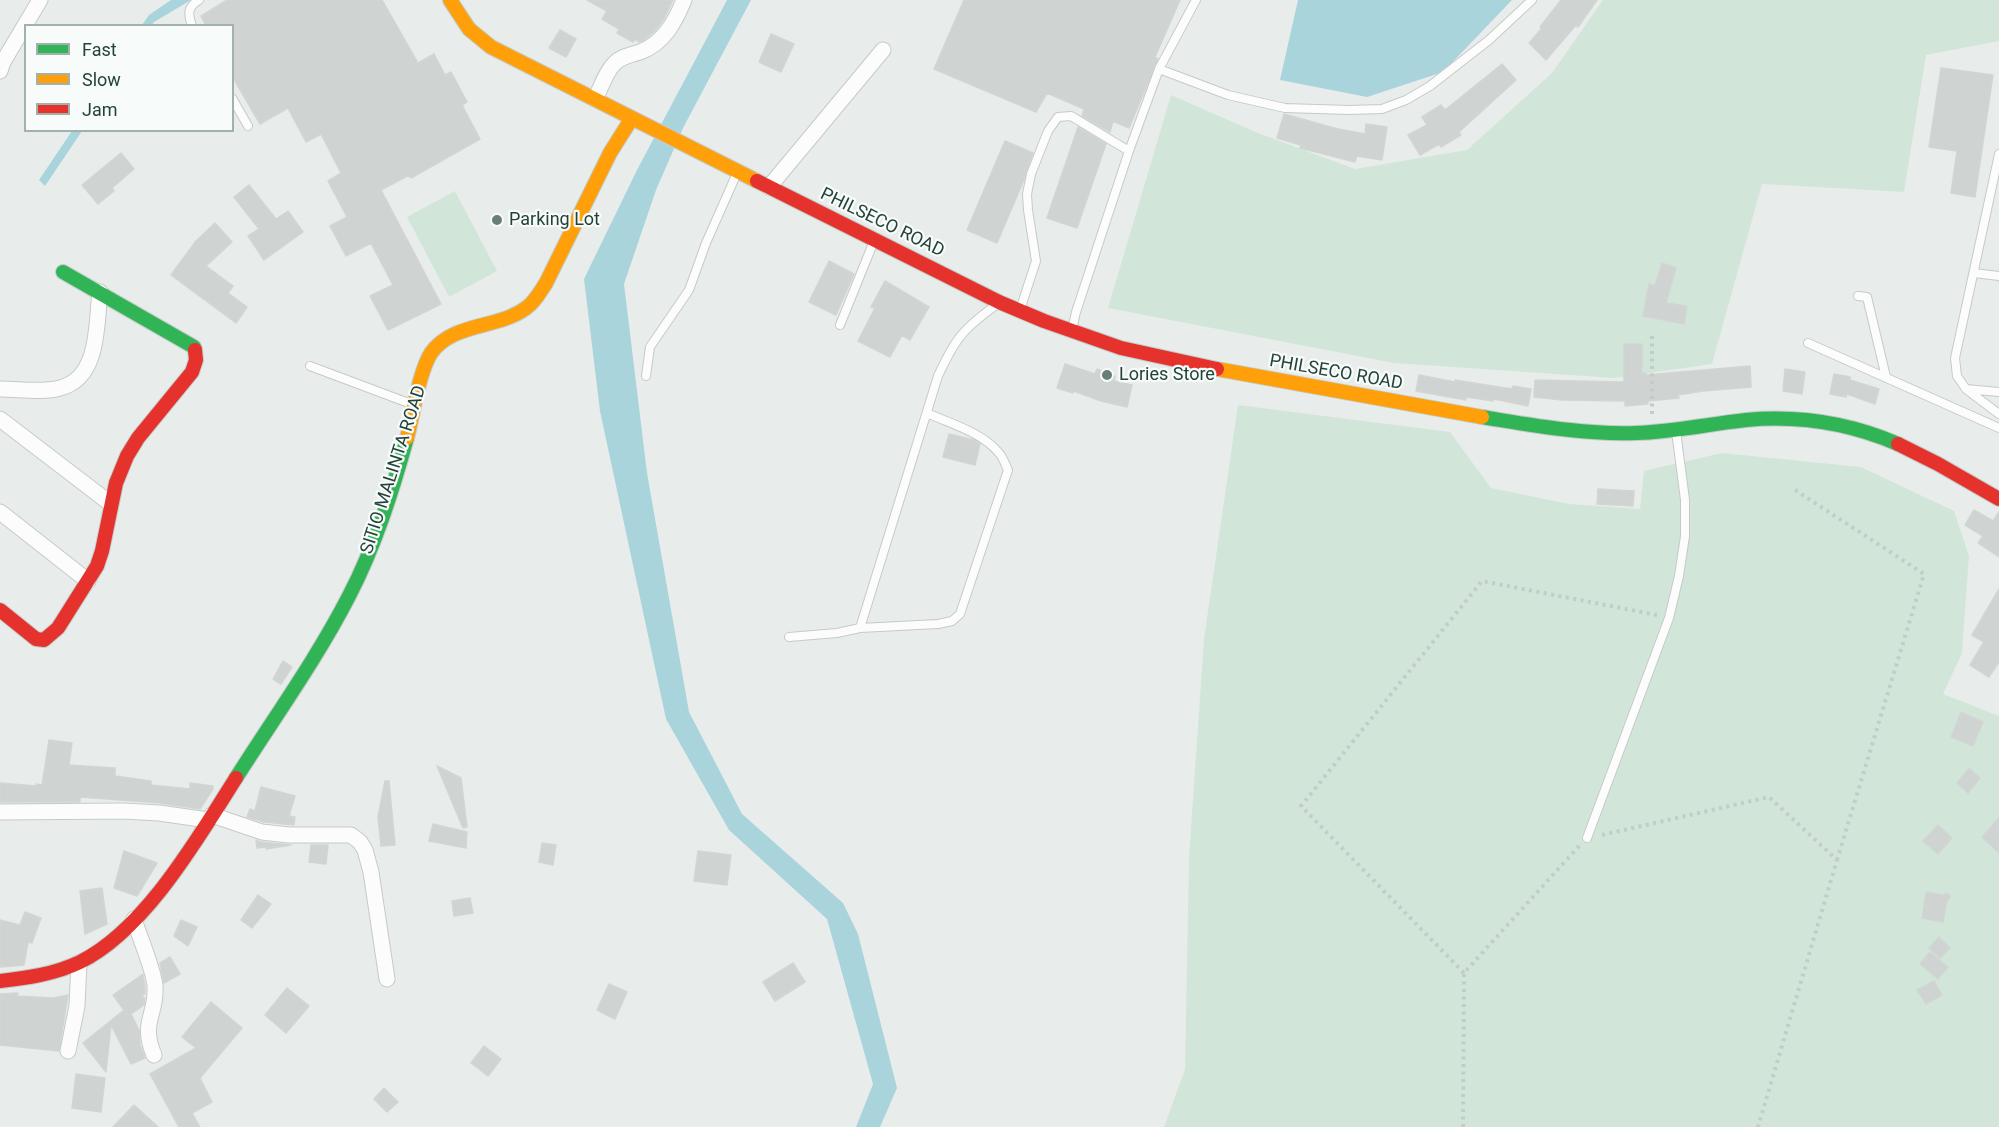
<!DOCTYPE html>
<style>
body{margin:0}
#map{position:relative;width:1999px;height:1127px;overflow:hidden;background:#e8edeb;font-family:Roboto,sans-serif}
canvas{display:block}
.legend{position:absolute;left:24px;top:24px;width:210px;height:108px;box-sizing:border-box;background:#f7fbf9;border:2px solid #a3b1ad;margin:0;padding:8px 10px;list-style:none;font-size:18px;color:#24423a}
.legend li{display:flex;align-items:center;gap:12px;height:30px}
.legend b{width:30px;border:2px solid #a3b1ad}
</style>
<div id="map">
<canvas width="1999" height="1127"></canvas>
<ul class="legend">
<li><b style="height:8px;background:#30b455"></b>Fast</li>
<li><b style="height:8px;background:#ff9f0a"></b>Slow</li>
<li><b style="height:8px;background:#e5322d"></b>Jam</li>
</ul>
</div>
<script>
const g = document.querySelector('canvas').getContext('2d');
g.lineJoin = 'round';
function fill(path, color) { g.fillStyle = color; g.fill(path, 'evenodd'); }
function stroke(path, color, width, dash) { g.strokeStyle = color; g.lineWidth = width; g.lineCap = dash ? 'butt' : 'round'; g.setLineDash(dash || []); g.stroke(path); }
function drawText(font, color, halo, rows, align = 'center') {
  g.font = font + ' Roboto,sans-serif'; g.lineWidth = 4.5; g.setLineDash([]); g.textBaseline = 'middle'; g.strokeStyle = halo; g.fillStyle = color; for (const [text, x, y, turn = 0] of rows) {
    g.save(); g.translate(x, y); g.rotate((+turn || 0) * Math.PI / 180); g.textAlign = isNaN(turn) ? turn : align; if (halo) g.strokeText(text, 0, 0); g.fillText(text, 0, 0); g.restore();
  }
}
fill(new Path2D(`
 M1603,0h396v41l-73,14 -22,137 -142,-8 -50,180 -98,14 -220,-15 -286,-55 63,-213 87,38 97,36 112,-19 85,-77z
 M455,191l42,80 -48,26 -42,-80z
 M1238,405l212,27 41,56 78,16 71,5 4,-38 78,-18 139,14 93,44 15,45 -7,97 -19,41 56,22v411h-835l21,-58 4,-212 15,-218z`), '#d1e6d8');
fill(new Path2D(`
 M171,0h20l-37,22 -2,3h-10l7,-10z
 M727,0h24l-68,128 -27,62 -32,94 23,189 42,239 53,102 101,89 15,31 39,154 -17,39h-24l17,-43 -46,-165 -98,-89 -63,-111 -66,-308 -16,-132 53,-109z
 M1298,0h214l-69,72 -76,25 -87,-17z
 M72,131h10l-37,55 -6,-6z`), '#a9d4db');
const building = new Path2D(`
 M227,0h155l36,63 16,-9 11,21 6,-3 16,30 -5,3 18,34 -69,39 -2,-3 -28,15 60,114 -53,26 -18,-34 23,-11 -22,-42 -25,13 -16,-30 17,-9 -19,-36 13,-8 -20,-39 -15,8 -18,-34 -28,16 -28,-48v-50h-26l-5,-10z
 M587,0h86l-9,19 -9,12 -11,9 -5,2 -4,-3 -2,3 -16,-9 2,-4 -17,-10 5,-8z
 M964,0h216l-25,57 3,2 -29,69 -16,-7 -3,11 -28,-16 2,-7 -37,-16 -11,19 -102,-43z
 M1561,0h36l-19,27 -2,-2 -30,35 -17,-17 13,-15 -2,-1z
 M560,30l16,9 -10,18 -17,-9z
 M771,34l23,10 -13,28 -22,-10z
 M1502,64l14,16 -57,52 2,3 -20,12 -2,-3 -19,11 -12,-20 19,-10 -5,-8 19,-12 4,5z
 M1941,68l52,7 -18,122 -24,-4 6,-42 -28,-4z
 M1284,114l54,15 27,5 1,-10 21,3 -5,33 -25,-4 -2,6 -55,-14 1,-3 -24,-7z
 M1078,127l28,17 -29,84 -30,-10z
 M1005,141l28,12 -10,29 -26,61 -30,-13z
 M121,153l13,16 -22,19 2,3 -16,13 -16,-19z
 M249,185l27,34 12,-8 15,21 -39,28 -16,-24 11,-7 -25,-32z
 M215,223l17,19 -26,24 27,20 -5,7 19,14 -11,16 -65,-48 25,-34z
 M829,261l25,13 -18,41 -27,-13z
 M1662,263l14,5 -10,35 21,3 -3,18 -41,-8 6,-32 6,2z
 M885,281l44,26 -19,33 -8,-5 -12,22 -32,-16 17,-33 -4,-1z
 M1624,344h18v30l4,-1v2l104,-9 1,21 -48,4 -25,4 1,3 -31,3v3l-23,2v-5l-63,-1 -28,-3 1,-17 89,2z
 M1065,364l30,10 2,-5 18,7 -1,5 18,4 -5,22 -26,-6 -27,-10 -1,2 -16,-5z
 M1785,369l20,3 -3,22 -19,-3z
 M1834,374l16,3v3l29,9 -4,15 -28,-10 -1,3 -16,-3z
 M1419,375l36,7v-2l57,9 1,-3 18,3 -3,17 -34,-7 -1,2 -27,-4v3l-50,-9z
 M949,434l25,6 6,4 -5,21 -32,-8z
 M1598,489l36,2 -1,15 -36,-2z
 M1974,510l19,11 6,-9v45l-21,-14 5,-7 -18,-11z
 M1999,589v73l-10,15 -19,-12 14,-23 -12,-7z
 M283,661l9,6 -11,17 -8,-5z
 M1961,712l22,10 -10,24 -22,-9z
 M49,740l23,3 -3,22 46,3v8l36,5v4l39,4v-6l23,3v3l-13,20 -40,-6 -80,-6v5h-80v-19l36,3v-2l6,1z
 M437,766l24,12 6,49 -4,1z
 M1969,768l11,10 -12,15 -11,-10z
 M385,781h4l6,64 -14,1 -3,-29z
 M261,787l34,9 -6,20 6,1 -1,8 -30,-3 -17,-5 3,-8 5,2z
 M1999,818v35l-17,-16z
 M433,824l34,8 -1,16 -37,-7z
 M1938,825l14,13 -14,16 -15,-13z
 M256,840l5,2 30,3 -25,4v-2l-9,1z
 M542,843l14,2 -3,20 -14,-3z
 M311,845h17l-2,19 -17,-2z
 M124,851l33,12 -20,33 -23,-8z
 M698,851l33,4 -4,30 -33,-4z
 M102,888l5,36 -22,10 -5,-43z
 M1926,892l17,3 5,-2v2l3,1 -4,5 -4,21 -21,-4z
 M258,895l13,9 -19,24 -11,-8z
 M470,898l3,15 -19,3 -2,-15z
 M25,912l16,6 -9,25 -4,-1 -4,23 -24,2v-47l20,5z
 M181,920l16,7 -9,19 -14,-10z
 M1939,937l11,11 -10,10 -11,-10z
 M1930,952l18,15 -10,12 -18,-15z
 M170,957l10,17 -16,9 -4,-20z
 M793,963l12,19 -30,19 -12,-19z
 M143,974l2,13v7l-3,2 3,3 -1,6 -13,9 8,16 1,15 5,13 -14,6 -20,-39 -5,47 -23,-29 41,-33 -11,-15z
 M1934,981l8,14 -16,9 -9,-14z
 M609,984l18,8 -12,27 -18,-9z
 M287,988l22,18 -23,27 -21,-18z
 M18,993l-1,3 36,2 15,-3 -9,56 -59,-6v-51z
 M211,1002l31,26 -42,50 12,24 -20,11 8,14h-21l-29,-53 46,-26 -14,-11z
 M484,1046l17,13 -13,17 -17,-13z
 M76,1074l29,4 -4,34 -29,-4z
 M384,1088l14,14 -11,10 -13,-13z
 M134,1105l24,22h-45z`);
fill(building, '#cfd4d2');
stroke(building, '#d1d6d4', 1.5);
const lane = new Path2D(`
 M192,26c-4,-12 -5,-19 7,-26
 M1159,69l69,26 57,13 64,2 33,-1 24,-9 24,-14 59,-46 43,-40
 M232,98l16,28
 M1999,154l-44,204 2,18 9,13 33,25
 M1974,273l25,3
 M1858,296l9,1 19,80
 M1020,310l16,-49 -8,-51 -1,-16 4,-20 17,-43 10,-14 13,-1 58,35
 M840,325l34,-84
 M1072,330l4,-18 53,-161 30,-82 37,-69
 M1808,343l191,85
 M310,366l104,39
 M646,376l4,-29 39,-57 17,-47 31,-70
 M1966,389l33,3
 M860,628l78,-4 14,-3 8,-7 48,-144c-3,-6 -5,-13 -9,-17 -17,-21 -48,-29 -72,-40
 M789,637l48,-4 23,-5 78,-252c17,-37 25,-47 58,-71
 M1587,838l82,-220 10,-42 6,-40v-36l-9,-69`);
const street = new Path2D(`
 M0,71l3,-9 37,-62
 M595,99c6,-11 11,-28 20,-36 7,-7 16,-8 25,-11 24,-9 35,-30 44,-52
 M769,187l114,-137
 M0,389c19,0 42,4 60,-1 40,-10 36,-64 40,-96
 M0,419l111,85
 M0,512l88,69
 M0,812l124,-1 35,2 49,7
 M212,815l50,17 27,3h62l9,7 5,8 6,22 16,107
 M134,919c5,17 20,51 21,67 2,29 -15,36 -1,69
 M68,1051l9,-45 2,-43`);
const fast = new Path2D(`
 M63,272l131,75 1,3
 M1482,417c50,8 103,18 154,16 37,-1 73,-9 110,-13 53,-5 103,3 152,24
 M236,778c38,-60 80,-118 113,-182 26,-50 43,-104 58,-158`);
const slow = new Path2D(`
 M450,0l19,29 22,18 266,134
 M1217,369l265,48
 M407,438c6,-23 12,-66 24,-85 22,-31 67,-24 95,-45 9,-6 14,-16 20,-25l64,-130 22,-35`);
const jam = new Path2D(`
 M757,181l242,121 45,19 77,27 96,21
 M1898,444l40,20 61,35
 M0,610l36,29 8,1 14,-12 39,-62 5,-15 14,-68 11,-27 11,-18 54,-66 4,-12 -1,-10
 M0,981c27,-3 55,-7 80,-19 65,-32 118,-124 156,-184`);
stroke(lane, '#c5cac8', 10);
stroke(street, '#c5cac8', 17);
stroke(fast, '#c3cbc8', 16);
stroke(slow, '#c3cbc8', 16);
stroke(jam, '#c3cbc8', 16);
stroke(new Path2D(`
 M1652,414v-79
 M1795,490l129,84 -87,286
 M1602,835l167,-38 68,63 -79,267
 M1464,973l-163,-167 181,-225 175,34
 M1463,1127l1,-154 116,-128`), '#c3ccca', 4, [3, 4.5]);
stroke(lane, '#fcfcfc', 8);
stroke(street, '#fcfcfc', 15);
stroke(fast, '#30b455', 14);
stroke(slow, '#ff9f0a', 14);
stroke(jam, '#e5322d', 14);
for (const [x, y, r, color] of [
 [497,220,6,"#697e78"],
 [1107,375,6,"#697e78"]
]) { const dot = new Path2D(); dot.arc(x, y, r, 0, 2 * Math.PI); g.fillStyle = color; g.fill(dot); stroke(dot, '#f7fbf9', 2); }
drawText('18px', '#24423a', '#f7fbf9', [
 ["Parking Lot",509,220],
 ["Lories Store",1119,375]
], 'left');
drawText('18px', '#24423a', '#f7fbf9', [
 ["PHILSECO ROAD",882,223,26],
 ["PHILSECO ROAD",1336,373,10],
 ["SITIO MALINTA ROAD",394,470,-72]
]);
</script>
